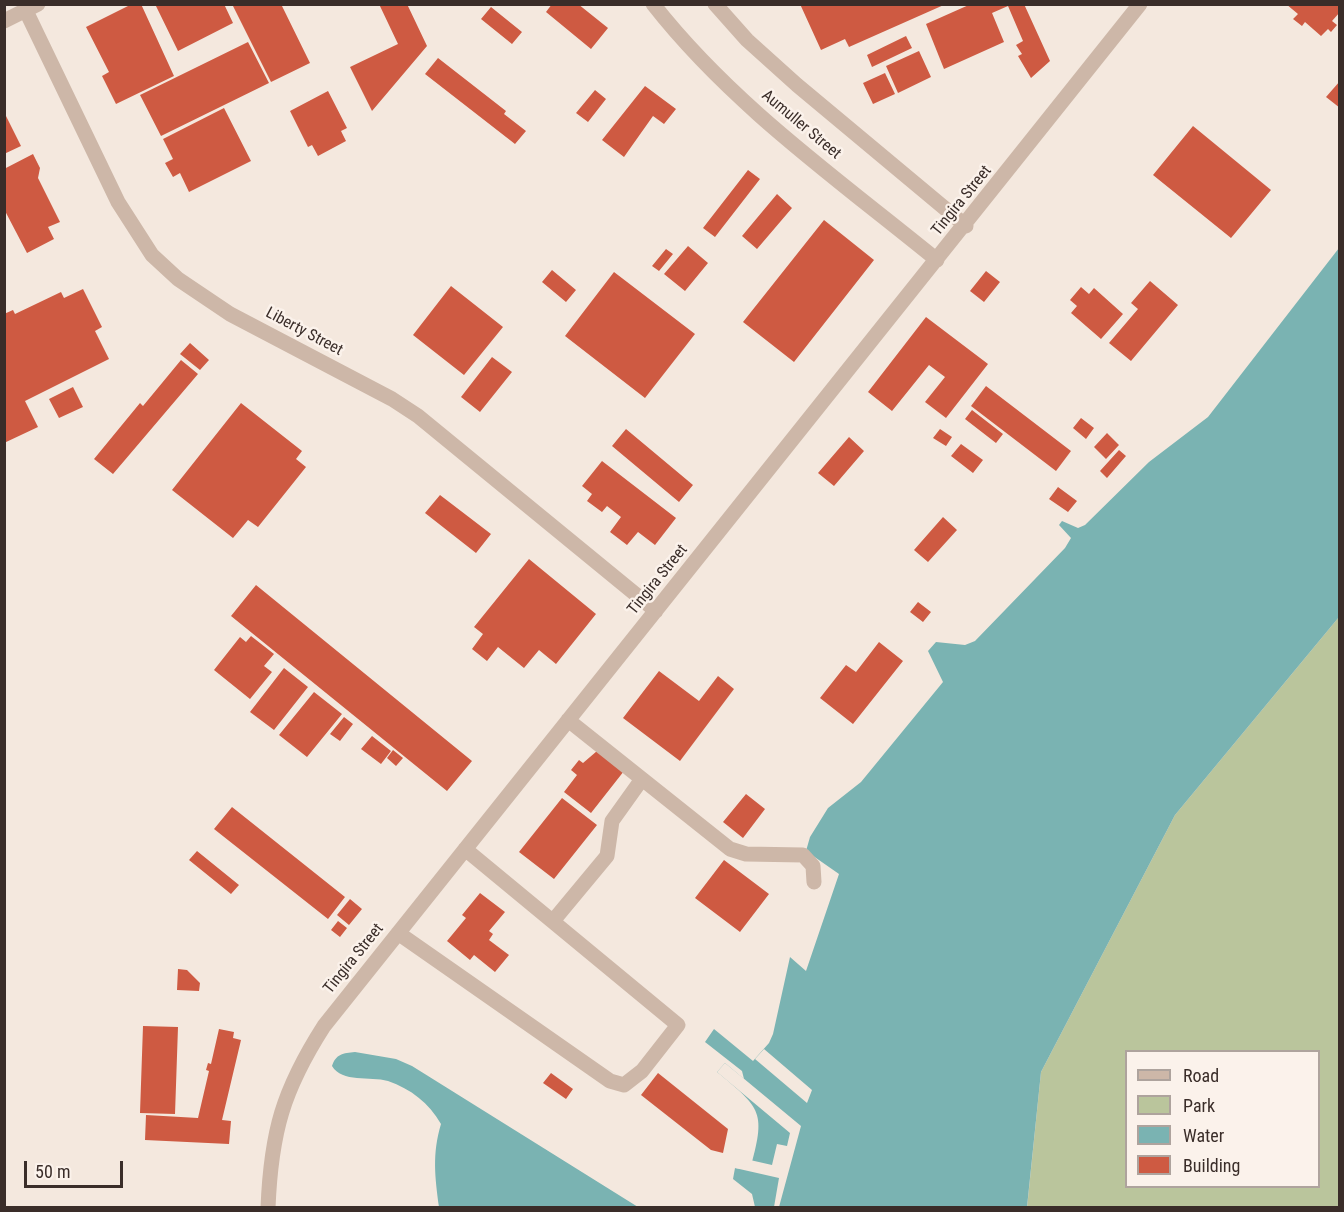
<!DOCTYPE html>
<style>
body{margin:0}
#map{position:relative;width:1344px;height:1212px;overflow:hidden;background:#f4e8de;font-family:"Roboto Condensed",sans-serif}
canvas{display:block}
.frame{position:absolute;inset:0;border:6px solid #3a2d29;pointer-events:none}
.legend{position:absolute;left:1125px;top:1050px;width:195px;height:138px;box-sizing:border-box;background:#fbf2eb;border:2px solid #aea39d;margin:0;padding:8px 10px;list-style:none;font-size:18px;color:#3a2d29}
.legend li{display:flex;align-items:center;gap:12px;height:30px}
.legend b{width:30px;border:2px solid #aea39d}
.scale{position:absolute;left:24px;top:1161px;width:99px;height:27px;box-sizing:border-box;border:3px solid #3a2d29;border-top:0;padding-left:8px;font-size:18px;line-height:21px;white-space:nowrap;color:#3a2d29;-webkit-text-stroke:4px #fbf2eb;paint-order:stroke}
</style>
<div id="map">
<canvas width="1344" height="1212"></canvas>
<div class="frame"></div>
<ul class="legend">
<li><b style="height:8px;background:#cdb7a8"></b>Road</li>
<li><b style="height:16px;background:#bac59c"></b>Park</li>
<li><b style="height:16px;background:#7ab3b2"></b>Water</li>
<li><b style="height:16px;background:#ce5a42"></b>Building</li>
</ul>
<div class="scale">50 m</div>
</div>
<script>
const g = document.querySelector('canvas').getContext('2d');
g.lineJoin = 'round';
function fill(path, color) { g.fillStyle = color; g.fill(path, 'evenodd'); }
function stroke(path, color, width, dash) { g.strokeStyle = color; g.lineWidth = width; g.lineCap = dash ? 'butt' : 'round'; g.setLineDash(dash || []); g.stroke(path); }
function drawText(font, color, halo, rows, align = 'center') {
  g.font = font + ' "Roboto Condensed",sans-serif'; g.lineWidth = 5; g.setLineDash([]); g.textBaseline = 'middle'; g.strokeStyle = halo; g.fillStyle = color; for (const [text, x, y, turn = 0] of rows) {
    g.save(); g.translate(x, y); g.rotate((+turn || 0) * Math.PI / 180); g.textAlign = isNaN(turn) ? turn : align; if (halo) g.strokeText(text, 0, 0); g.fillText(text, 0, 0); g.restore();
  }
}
fill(new Path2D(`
 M1339,617v590l-312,1 14,-136 134,-257zM1126,1052h192v134h-192z`), '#bac59c');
fill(new Path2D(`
 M1339,248v369l-164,198 -134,257 -14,135h-272l-3,-13 -19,-15 2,-11 15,2c16,-58 12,-61 -33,-98l8,-9 19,16 -2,-8 -37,-29 9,-13 39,32 16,-18 4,-9 17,-77 16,14 33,-97 -33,-23 4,-14 18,-29 33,-26 82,-100 -15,-31 8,-9 29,3 10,-4 90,-93 6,-10 -12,-13 3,-4 16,7 7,-3 64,-63 59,-45z
 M355,1052l41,7 16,7 226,141h-199c-4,-30 -7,-53 2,-83 -12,-21 -30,-35 -53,-43 -18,-5 -46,2 -56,-15 4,-12 11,-13 23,-14z`), '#7ab3b2');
fill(new Path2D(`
 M764,1049l48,41 -5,13 -52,-44z
 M725,1063l76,63 -22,81h-5l5,-29 -44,-10 1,-3 12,2 2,-7 22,5 5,-21 10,2 3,-13 -73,-61z`), '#f4e8de');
fill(new Path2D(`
 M132,4h9l33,72 -58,28 -14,-28 7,-4 -23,-45z
 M155,4h69l9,19 -55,28z
 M232,4h49l29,59 -39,19z
 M379,4h28l20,42 -55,65 -22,-44 48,-23z
 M552,4h26l30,24 -17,21 -45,-37z
 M800,4h146l-97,43 -4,-8 -24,11z
 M971,4h53l26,57 -19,17 -13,-22 4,-2 -6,-9 7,-4 -15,-35 -16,7 12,29 -60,27 -18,-45z
 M1286,4h54v8l-8,9 5,4 -6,7 -3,-3 -7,7 -16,-14 -3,4 -9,-7 5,-5z
 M491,7l31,25 -10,12 -31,-25z
 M906,36l6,12 -40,19 -5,-12z
 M248,42l21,41 -108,53 -21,-41z
 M919,51l12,26 -33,16 -12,-27z
 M438,58l68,53 -2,3 22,17 -11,13 -90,-70z
 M885,73l10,21 -22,10 -10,-21z
 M1340,81v27l-14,-11z
 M645,86l31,23 -12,15 -11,-8 -29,41 -22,-17z
 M595,90l11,9 -18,23 -12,-9z
 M328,91l19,37 -6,3 5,10 -28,15 -6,-11 -4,2 -18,-36z
 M224,108l27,53 -62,31 -9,-19 -7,4 -8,-14 8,-4 -10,-20z
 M4,112l17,34 -17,8z
 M1193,126l78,64 -40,48 -78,-63z
 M33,154l7,14 -2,10 22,44 -12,5 6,12 -27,14 -23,-44v-40z
 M748,170l12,9 -45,58 -12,-9z
 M777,194l15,14 -35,41 -15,-13z
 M824,220l50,40 -80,102 -51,-40z
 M688,246l20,17 -23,28 -21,-17z
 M666,249l7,5 -14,17 -7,-5z
 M552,270l24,20 -10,12 -24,-20z
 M986,271l14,11 -16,20 -14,-11z
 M614,272l81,62 -50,64 -80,-62z
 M1150,281l28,24 -47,56 -22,-18 29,-34 -7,-6z
 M451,286l52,41 -39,48 -51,-40z
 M1081,287l8,7 5,-6 29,26 -22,25 -30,-26 6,-7 -7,-6z
 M83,289l19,38 -7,4 14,28 -84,42 13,26 -34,16v-129l9,-4 2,4 46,-22 3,6z
 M926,317l62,47 -42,54 -21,-16 20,-25 -16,-12 -37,46 -24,-19z
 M190,343l19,17 -9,10 -20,-16z
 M492,357l20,15 -32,40 -19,-15z
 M181,360l17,14 -85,100 -19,-15 46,-56 3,3z
 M986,386l85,65 -15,20 -85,-65z
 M73,387l10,20 -24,11 -10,-19z
 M241,403l61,48 -6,8 10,8 -48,60 -10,-7 -15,18 -61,-48z
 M972,410l31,24 -7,9 -31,-24z
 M1081,418l13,10 -8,11 -13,-11z
 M626,429l67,56 -14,17 -67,-56z
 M940,429l12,8 -6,9 -13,-8z
 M1107,433l12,12 -13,14 -12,-12z
 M849,437l15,14 -30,35 -16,-13z
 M961,444l22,16 -10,13 -22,-17z
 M1119,450l7,6 -19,22 -7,-7z
 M602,461l74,57 -21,27 -17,-13 -11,13 -17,-13 11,-15 -14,-11 -5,6 -15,-11 5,-7 -10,-8z
 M1058,487l19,14 -9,11 -19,-13z
 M440,495l51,39 -15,19 -51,-40z
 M943,517l14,13 -29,32 -14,-12z
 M529,559l67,55 -40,50 -17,-14 -15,18 -26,-21 -11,14 -15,-12 11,-15 -9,-7z
 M256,585l216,176 -25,30 -216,-175z
 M918,602l13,10 -8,10 -13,-10z
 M251,636l23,18 -10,12 8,6 -22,27 -36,-29 26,-33 6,5z
 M879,642l24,19 -50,63 -33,-26 26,-33 10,7z
 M284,668l24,19 -34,43 -24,-18z
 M659,671l40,30 19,-25 16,13 -54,72 -57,-43z
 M314,692l28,22 -35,43 -28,-22z
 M344,717l9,7 -13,17 -10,-7z
 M372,736l19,15 -10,13 -20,-15z
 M393,750l10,8 -7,8 -9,-8z
 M597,751l27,20 -33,42 -27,-21 13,-17 -6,-5 8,-10 4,3z
 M746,794l19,15 -22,29 -20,-16z
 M562,798l35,27 -43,54 -35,-27z
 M232,807l113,90 -17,22 -114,-90z
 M197,851l42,34 -8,9 -42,-34z
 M724,860l45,34 -29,38 -45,-34z
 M480,893l25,19 -16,19 4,3 -4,6 20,15 -14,17 -21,-17 -4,5 -23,-19 19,-23 -4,-3z
 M350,899l12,10 -13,16 -12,-10z
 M338,921l9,7 -7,9 -9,-7z
 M178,969l9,1 13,13 -1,8 -22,-1z
 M143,1026l35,1 -3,87 -35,-1z
 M219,1029l15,3 -1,6 8,2 -19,80 9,1 -2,23 -84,-4 1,-25 52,3 11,-47 -3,-1 2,-7 3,1z
 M551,1073l22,16 -7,10 -23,-16z
 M658,1073l70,56 -5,24 -12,-3 -70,-55z`), '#ce5a42');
stroke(new Path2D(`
 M653,4c79,101 186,176 284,256
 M715,4l32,36 50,45 169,141
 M26,11l92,191 34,53 26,24 52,35 162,85 26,17 238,195
 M4,21l34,-17
 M568,720l162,129 16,5 57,1 10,11 1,16
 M553,921l54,-65 5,-35 30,-42
 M398,933l212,148 14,4 18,-14 36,-46 -213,-176
 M268,1208c3,-76 15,-118 56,-182l816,-1022`), '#cdb7a8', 15);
drawText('16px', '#3a2d29', '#fbf2eb', [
 ["Aumuller Street",801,125,40],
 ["Tingira Street",962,201,-51],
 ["Liberty Street",304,332,28],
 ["Tingira Street",658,580,-51],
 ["Tingira Street",354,959,-51]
]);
</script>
